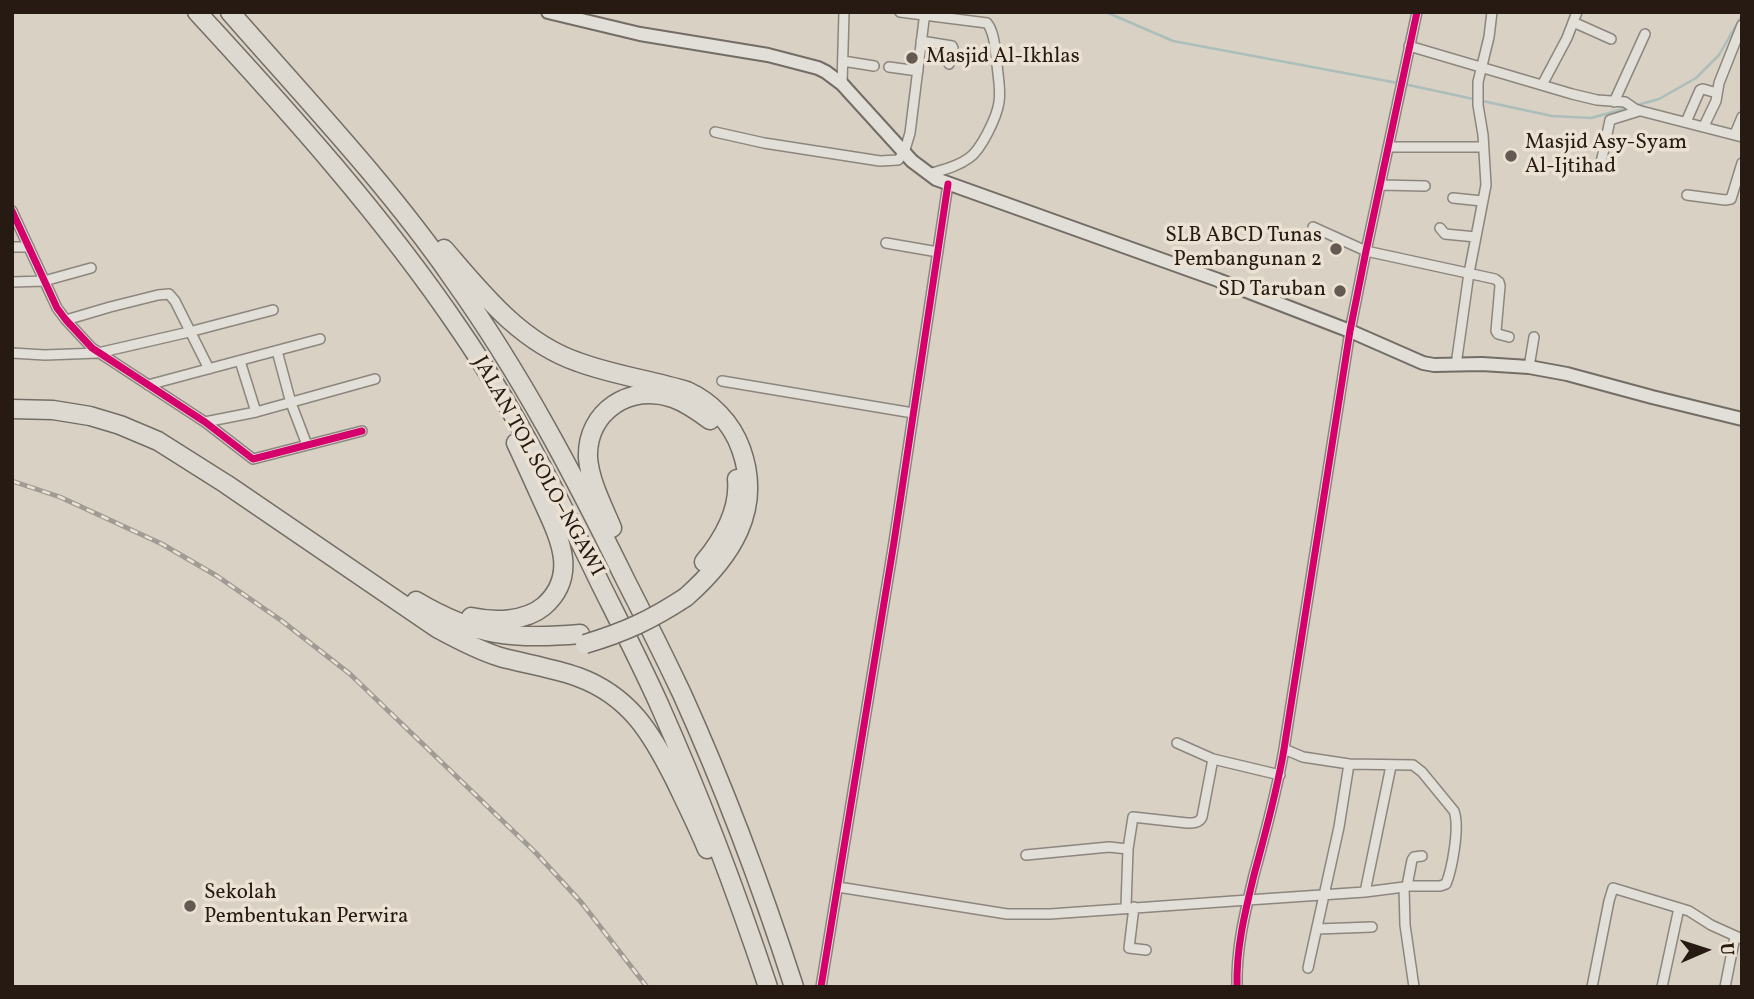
<!DOCTYPE html>
<meta charset="utf-8">
<style>
body{margin:0}
#map{position:relative;width:1754px;height:999px;overflow:hidden;background:#d9d1c4;font-family:Vollkorn,serif}
canvas{display:block}
.frame{position:absolute;inset:0;border:14px solid #261a13;pointer-events:none}
.north{position:absolute;left:1670px;top:915px;width:70px;height:70px;-webkit-text-stroke:5px #ece2d3;paint-order:stroke;rotate:87deg;font-size:19px;font-weight:700;line-height:28px;text-align:center;color:#261a13}
.north::after{content:'';display:block;margin:auto;width:24px;height:32px;background:#261a13;clip-path:polygon(50% 0,100% 100%,50% 72%,0 100%)}
</style>
<div id="map">
<canvas width="1754" height="999"></canvas>
<div class="frame"></div>
<div class="north">U</div>
</div>
<script>
const g = document.querySelector('canvas').getContext('2d');
g.lineJoin = 'round';
function stroke(path, color, width, dash) { g.strokeStyle = color; g.lineWidth = width; g.lineCap = dash ? 'butt' : 'round'; g.setLineDash(dash || []); g.stroke(path); }
function drawText(font, color, halo, rows, align = 'center') {
  g.font = font + ' Vollkorn,serif'; g.lineWidth = 7; g.setLineDash([]); g.textBaseline = 'middle'; g.strokeStyle = halo; g.fillStyle = color; for (const [text, x, y, turn = 0] of rows) {
    g.save(); g.translate(x, y); g.rotate((+turn || 0) * Math.PI / 180); g.textAlign = isNaN(turn) ? turn : align; if (halo) g.strokeText(text, 0, 0); g.fillText(text, 0, 0); g.restore();
  }
}
stroke(new Path2D(`
 M1106,12l67,29 225,42
 M1404,84l148,32 39,2 36,-10
 M1634,106l25,-7 37,-21 23,-23 23,-40`), '#abbebc', 2.5);
const minor = new Path2D(`
 M900,12l87,11c8,10 8,28 10,41 1,13 4,26 2,38 -2,15 -18,48 -30,56 -12,9 -27,12 -40,16
 M1573,22l38,17
 M921,41l31,5 1,2 -4,16
 M1409,46l163,48 25,6 28,2 10,7 6,2 101,26
 M843,61l31,5
 M889,67l29,4
 M842,84l2,-72
 M1542,85l25,-47 10,-26
 M1614,102l31,-68
 M1686,122l14,-32 3,-1 14,4
 M1704,126l12,-25 3,-18 23,-58
 M715,132l49,11 116,18 18,-1 6,-7 6,-20 15,-121
 M1735,134l7,-17
 M1388,147h95
 M1601,163l9,-43 29,-9
 M1381,185l44,1
 M1687,195l38,5 6,-1 11,-36
 M1453,198l29,3
 M12,211l45,97 9,12 26,28 113,74 48,37 109,-28
 M1313,227l53,24 129,28 4,3 1,4 -4,45 2,3 11,3
 M1440,228l5,6 31,3
 M886,243l52,9
 M12,247h17
 M12,282l32,-1 47,-13
 M66,320l44,-13 48,-12 11,-1 6,7 34,68
 M277,351l14,52 16,42
 M12,353l33,2 53,-2 91,-21 84,-22
 M240,361l16,51
 M1456,365l13,-92 17,-88 -3,-50 -5,-30v-23l11,-45 3,-25
 M1529,367l5,-30
 M722,381l191,32
 M148,385l172,-46
 M205,422l51,-10 119,-33
 M1284,749l19,8 46,7 64,1 9,7 32,39c6,16 -2,58 -8,73l-6,2h-33
 M1213,759l67,16
 M1128,849l5,-32 54,6c7,0 12,0 15,-6l11,-58 -36,-16
 M1026,855l83,-8 19,2 -2,58
 M838,887l169,27h43l198,-14 117,-8 39,-5
 M1365,892l26,-126
 M1134,907l-5,41 17,2
 M1317,929l55,-2
 M1308,968l31,-141 10,-63
 M821,987l73,-445 54,-358
 M1237,987c-1,-39 8,-75 17,-112 11,-41 23,-83 30,-126l66,-418 16,-80 51,-239
 M1414,987l-9,-62 -1,-38 3,-1 5,-26 2,-3 8,-1
 M1592,987l17,-86 4,-13 76,23 22,14 31,14
 M1662,987l17,-79
 M1725,987l10,-50`);
const secondary = new Path2D(`
 M548,12l92,22 128,21 50,13 8,4 16,12 70,77 24,18 282,101 132,51 73,32 11,2 48,-1 47,3 38,7 85,23 90,22`);
const motorway = new Path2D(`
 M197,12c93,101 186,204 263,318 55,80 99,168 141,255 20,40 40,79 58,119 41,92 77,187 109,283
 M230,12c76,87 157,172 223,267 68,95 122,198 173,302 19,37 38,75 56,113 43,95 80,194 112,293
 M444,249c38,44 76,93 134,113 35,13 73,18 109,29 24,11 45,32 54,58 22,61 -10,108 -55,148
 M12,409l41,1 37,6 30,9 38,16 68,43 211,144c20,11 41,22 63,29 26,7 53,11 78,20 52,19 74,57 97,103 11,23 22,45 32,69
 M612,528c-9,-22 -22,-46 -24,-70 -2,-47 43,-75 85,-60 14,5 25,13 37,22
 M704,562c19,-23 36,-52 33,-83
 M416,601c59,35 97,39 164,33
 M471,617c23,5 54,5 73,-11 35,-31 15,-69 -1,-104 -9,-20 -18,-40 -27,-59`);
stroke(minor, '#8c867e', 12);
stroke(secondary, '#736d66', 16);
stroke(motorway, '#736d66', 21);
stroke(minor, '#e2ded8', 9);
stroke(secondary, '#e2ded8', 12);
stroke(motorway, '#ddd9d1', 18);
const rail = new Path2D(`
 M12,481l48,16 102,47 55,32 65,45 68,53 186,179 45,49 66,85`);
stroke(rail, '#a09b95', 5);
stroke(rail, '#ece2d3', 2.5, [8]);
const motorwayBridge = new Path2D(`
 M585,644c40,-12 66,-24 101,-47`);
stroke(motorwayBridge, '#736d66', 21, []);
stroke(motorwayBridge, '#ddd9d1', 18);
stroke(new Path2D(`
 M12,211l45,97 9,12 26,28 113,74 48,37 109,-28
 M821,987l73,-445 54,-358
 M1237,987c-1,-39 8,-75 17,-112 11,-41 23,-83 30,-126l66,-418 16,-80 51,-239`), '#d6006c', 7);
for (const [x, y, r, color] of [
 [912,58,7,"#655a51"],
 [1511,156,7,"#655a51"],
 [1336,249,7,"#655a51"],
 [1340,291,7,"#655a51"],
 [190,906,7,"#655a51"]
]) { const dot = new Path2D(); dot.arc(x, y, r, 0, 2 * Math.PI); g.fillStyle = color; g.fill(dot); stroke(dot, '#ece2d3', 2.5); }
drawText('21px', '#261a13', '#ece2d3', [
 ["Masjid Al-Ikhlas",926,58],
 ["Masjid Asy-Syam",1525,144],
 ["Al-Ijtihad",1525,168],
 ["SLB ABCD Tunas",1322,237,"right"],
 ["Pembangunan 2",1322,261,"right"],
 ["SD Taruban",1326,291,"right"],
 ["Sekolah",204,894],
 ["Pembentukan Perwira",204,918]
], 'left');
drawText('21px', '#261a13', '#ece2d3', [
 ["JALAN TOL SOLO–NGAWI",537,467,61]
]);
</script>
